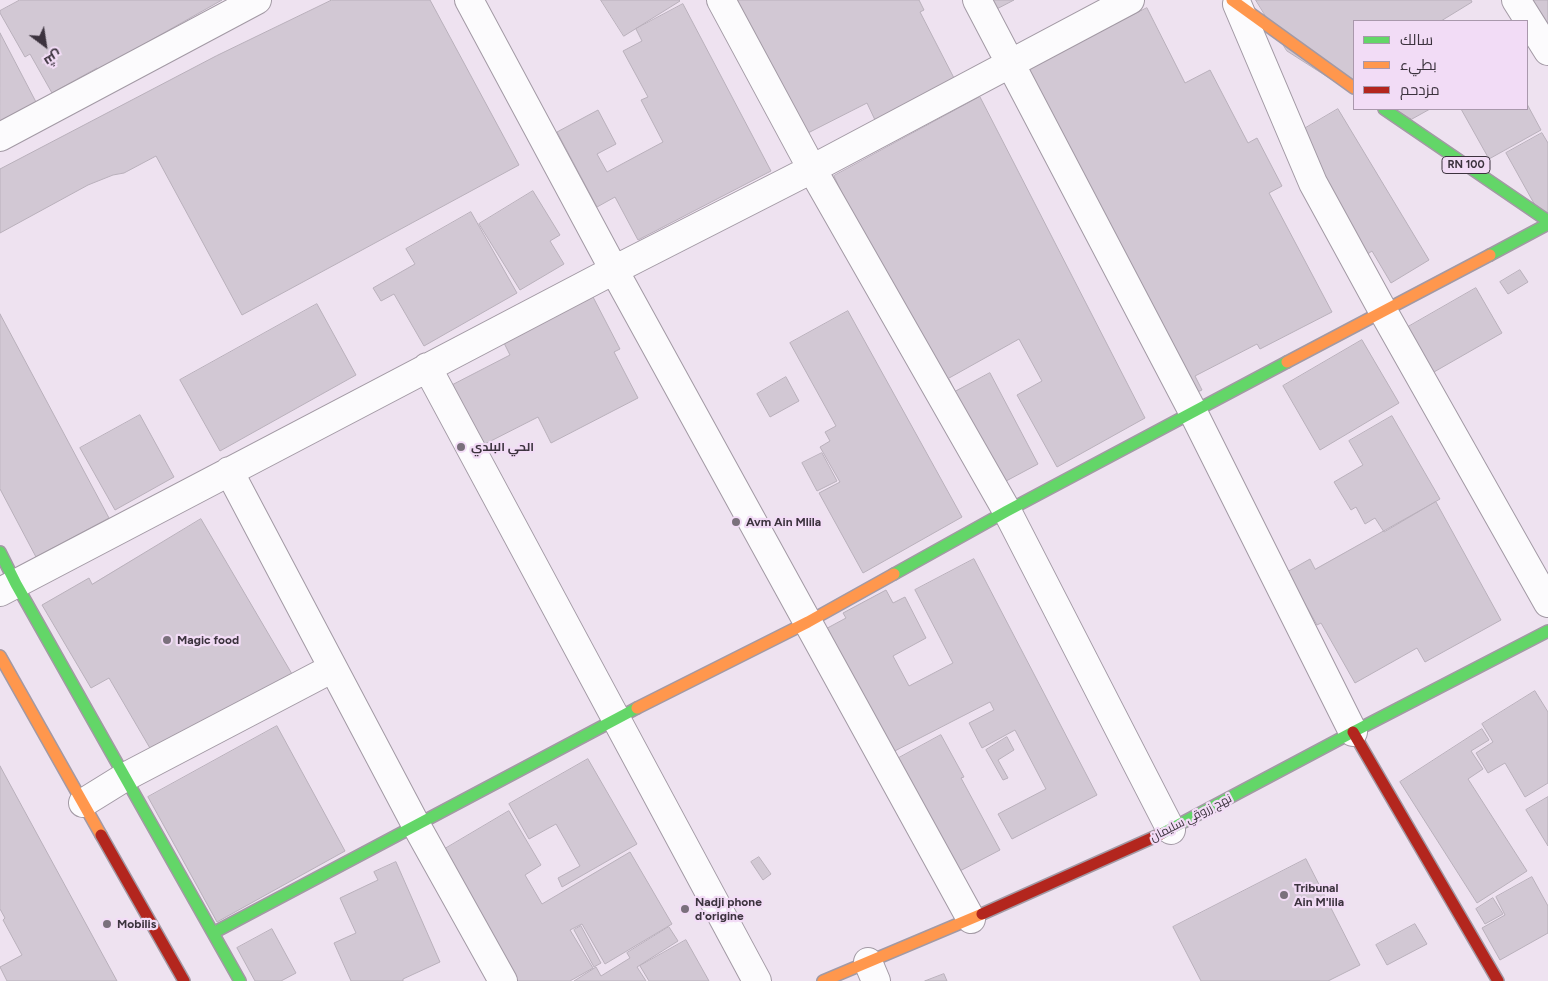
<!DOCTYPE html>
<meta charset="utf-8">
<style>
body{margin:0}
#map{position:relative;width:1548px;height:981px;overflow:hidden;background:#eee2f0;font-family:Figtree,Cairo,sans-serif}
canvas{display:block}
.legend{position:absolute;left:1353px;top:20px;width:175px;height:90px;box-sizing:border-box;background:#f2dcf6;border:1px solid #a998ac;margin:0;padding:6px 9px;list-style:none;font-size:15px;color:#3c333e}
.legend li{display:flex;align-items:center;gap:10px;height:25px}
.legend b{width:25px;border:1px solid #a998ac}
.north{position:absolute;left:20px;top:20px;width:50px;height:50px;-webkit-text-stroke:4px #f2dcf6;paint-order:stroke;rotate:149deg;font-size:14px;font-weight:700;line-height:20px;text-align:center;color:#3c333e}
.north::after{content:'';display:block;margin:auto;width:18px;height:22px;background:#3c333e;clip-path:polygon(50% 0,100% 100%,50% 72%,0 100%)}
</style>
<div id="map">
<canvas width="1548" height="981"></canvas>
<ul class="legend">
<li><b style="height:6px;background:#63d668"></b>سالك</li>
<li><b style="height:6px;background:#ff974d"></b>بطيء</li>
<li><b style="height:6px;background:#b3261e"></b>مزدحم</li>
</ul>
<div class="north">ش</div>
</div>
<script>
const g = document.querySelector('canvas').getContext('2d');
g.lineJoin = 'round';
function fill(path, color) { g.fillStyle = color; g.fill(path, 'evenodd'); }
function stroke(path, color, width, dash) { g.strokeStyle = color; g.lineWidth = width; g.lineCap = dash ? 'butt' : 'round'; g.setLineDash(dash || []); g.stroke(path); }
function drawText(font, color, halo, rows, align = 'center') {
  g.font = font + ' Figtree,Cairo,sans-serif'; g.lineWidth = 4.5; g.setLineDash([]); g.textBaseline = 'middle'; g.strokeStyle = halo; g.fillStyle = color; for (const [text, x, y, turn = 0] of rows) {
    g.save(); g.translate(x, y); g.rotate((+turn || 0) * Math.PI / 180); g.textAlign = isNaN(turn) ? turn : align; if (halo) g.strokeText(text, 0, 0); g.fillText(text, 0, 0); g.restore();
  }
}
const building = new Path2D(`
 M20,0h202l-124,70 -1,-2 -45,25 -22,-39 -5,3 -25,-44v-2z
 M332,0h98l89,165 -277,150 -86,-159 -32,17 -11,2 -25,10 -88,48v-64l216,-113z
 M601,0h78l1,1 -56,35z
 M736,0h183l5,10 -4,2 35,68 -80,40 -8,-17 -63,32z
 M982,0h32l-25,13z
 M1256,0h215l1,2 -31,19h-87v73l-67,-43z
 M1515,0h33v54z
 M683,4l88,167 -133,69 -23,-43 -18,10 -40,-75 41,-22 18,34 -19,10 10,18 56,-30 -22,-42 7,-3 -25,-46 19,-10 -6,-12z
 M1147,8l38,75 25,-13 38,73 9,-5 25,48 -13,7 63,119 -72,37 -3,-5 -62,32 7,14 -9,4 -171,-321z
 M0,33l36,69 -36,19z
 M980,97l165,321 -88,49 -40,-72 25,-14 -23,-42 -86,48 -99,-211z
 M1527,104l14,26 -52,29 -28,-50h66z
 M1338,109l91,151 -38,23 -19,-32 -12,8 -73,-120z
 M1395,109h35l-18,10z
 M1542,133l6,10v81l-2,1 -40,-72z
 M533,191l27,44 -10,6 14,23 -44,26 -41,-66z
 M471,212l46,81 -93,53 -30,-52 -13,7 -8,-13 42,-24 -9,-15z
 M1520,270l8,12 -20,12 -8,-12z
 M1476,288l26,45 -75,43 -26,-45z
 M593,297l27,52 -6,3 24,46 -87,45 -13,-26 -61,31 -31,-60 64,-33 -6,-12z
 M317,304l39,71 -136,76 -40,-71z
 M848,311l114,206 -99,56 -44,-80 21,-11 -20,-35 10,-6 -5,-9 11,-6 -46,-83z
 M0,314l109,204 -73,39 -36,-68z
 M1362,340l37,63 -79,47 -37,-64z
 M990,373l48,91 -45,24 -55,-104 11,-5 6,12z
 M786,377l13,24 -29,16 -13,-23z
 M140,415l34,62 -59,33 -35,-62z
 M1392,416l48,83 -56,33 -9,-14 -10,6 -9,-17 -5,3 -17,-28 29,-17 -14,-24z
 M822,453l15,28 -20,10 -15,-28z
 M1436,502l65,118 -76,42 -8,-14 -62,35 -34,-60 -4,2 -30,-53 23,-13 5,10z
 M201,519l91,155 -138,81 -45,-77 -18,10 -49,-83 47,-27 3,6z
 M974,559l123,236 -85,44 -14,-25 48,-25 -31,-59 -33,18 -13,-25 25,-13 -4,-8 -105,54 -65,-124 26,-14 -3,-5 43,-23 7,13 12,-6 21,41 -33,18 16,30 44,-23 -38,-73z
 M1535,691l13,21v71l-23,14 -20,-34 -17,10 -12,-20 17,-11 -11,-18z
 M277,726l68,125 -128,71 -69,-125z
 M1482,729l7,11 -18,11 12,18 -15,10 59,92 -50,32 -77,-121z
 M941,735l23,42 -3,1 39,72 -42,22 -61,-113z
 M1007,737l7,13 -16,10 10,18 -5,2 -17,-30z
 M588,759l49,85 -75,43 -4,-9 22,-12 -24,-42 -27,15 -20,-35z
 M0,766l117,215h-110l-7,-14 22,-12 -19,-35 2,-2 -5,-9z
 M1548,797v49l-22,-36z
 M509,811l32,54 -16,10 17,29 88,-52 42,72 -67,40 -23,-40 -12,6 23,38 -23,13h-63l-74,-125z
 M759,857l12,17 -8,6 -12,-18z
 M1306,859l54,106 -32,16h-127l-28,-54z
 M396,862l44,100 -37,17v2h-52l-17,-38 22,-10 -16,-35 38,-18 -4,-8z
 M1532,877l16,29v27l-48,27 -18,-32 23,-13 -9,-18z
 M1493,898l10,16 -18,10 -9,-15z
 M1415,924l12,20 -40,21 -11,-20z
 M581,926l20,37 -7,4 -20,-37z
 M669,927l9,14 -41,26 9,14h-72l22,-14 5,9 29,-18 -3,-5z
 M272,929l24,44 -15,8h-26l-18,-33z
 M686,940l23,41h-60l-9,-15z
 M944,974l3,7h-22z`);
fill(building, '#d2c8d4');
stroke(building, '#b9b0bb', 1);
const street = new Path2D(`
 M469,0l145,270 357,649
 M721,0l91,169 195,342 164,319
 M977,0l216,412 160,320
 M1516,0l32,51
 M1237,4l76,179 70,128 165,292
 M0,137l257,-137
 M427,367l330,614
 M229,471l187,354 87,156
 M0,592l614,-322 198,-101 318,-169
 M83,803l42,-26 208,-109
 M868,962l8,19`);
const fast = new Path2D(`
 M1384,109l164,112
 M1490,255l58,-31
 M0,552l16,32 224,397
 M894,574l113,-63 280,-149
 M1161,834l192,-102 195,-101
 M213,933l424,-225`);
const slow = new Path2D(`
 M1232,0l122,88
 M1287,362l203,-107
 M0,656l101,179
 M637,708l171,-86 86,-48
 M823,981l159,-67`);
const jam = new Path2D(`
 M1353,732l145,249
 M101,835l83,146
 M982,914l179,-80`);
stroke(street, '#a299a4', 30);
stroke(fast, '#a299a4', 14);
stroke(slow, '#a299a4', 14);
stroke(jam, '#a299a4', 14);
stroke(street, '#fcfbfd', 28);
stroke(fast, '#63d668', 11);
stroke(slow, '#ff974d', 11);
stroke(jam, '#b3261e', 11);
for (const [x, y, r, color] of [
 [461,447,5,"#7a707c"],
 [736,522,5,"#7a707c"],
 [167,640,5,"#7a707c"],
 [1284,895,5,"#7a707c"],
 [685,909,5,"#7a707c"],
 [107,924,5,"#7a707c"]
]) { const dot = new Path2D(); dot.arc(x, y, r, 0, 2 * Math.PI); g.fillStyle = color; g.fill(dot); stroke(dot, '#f2dcf6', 2); }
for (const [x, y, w] of [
 [1466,165,48]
]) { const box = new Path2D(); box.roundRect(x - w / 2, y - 8.5, w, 17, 4); g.fillStyle = '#f2dcf6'; g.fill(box); stroke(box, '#3c333e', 1); }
drawText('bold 11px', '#3c333e', null, [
 ["RN 100",1466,165]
]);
drawText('bold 12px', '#3c333e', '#f2dcf6', [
 ["الحي البلدي",471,447],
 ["Avm Ain Mlila",746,522],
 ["Magic food",177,640],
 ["Tribunal",1294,888],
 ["Ain M'lila",1294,902],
 ["Nadji phone",695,902],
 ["d'origine",695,916],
 ["Mobilis",117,924]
], 'left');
drawText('12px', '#3c333e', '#f2dcf6', [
 ["نهج زروقي سليمان",1191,818,-27]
]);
</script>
